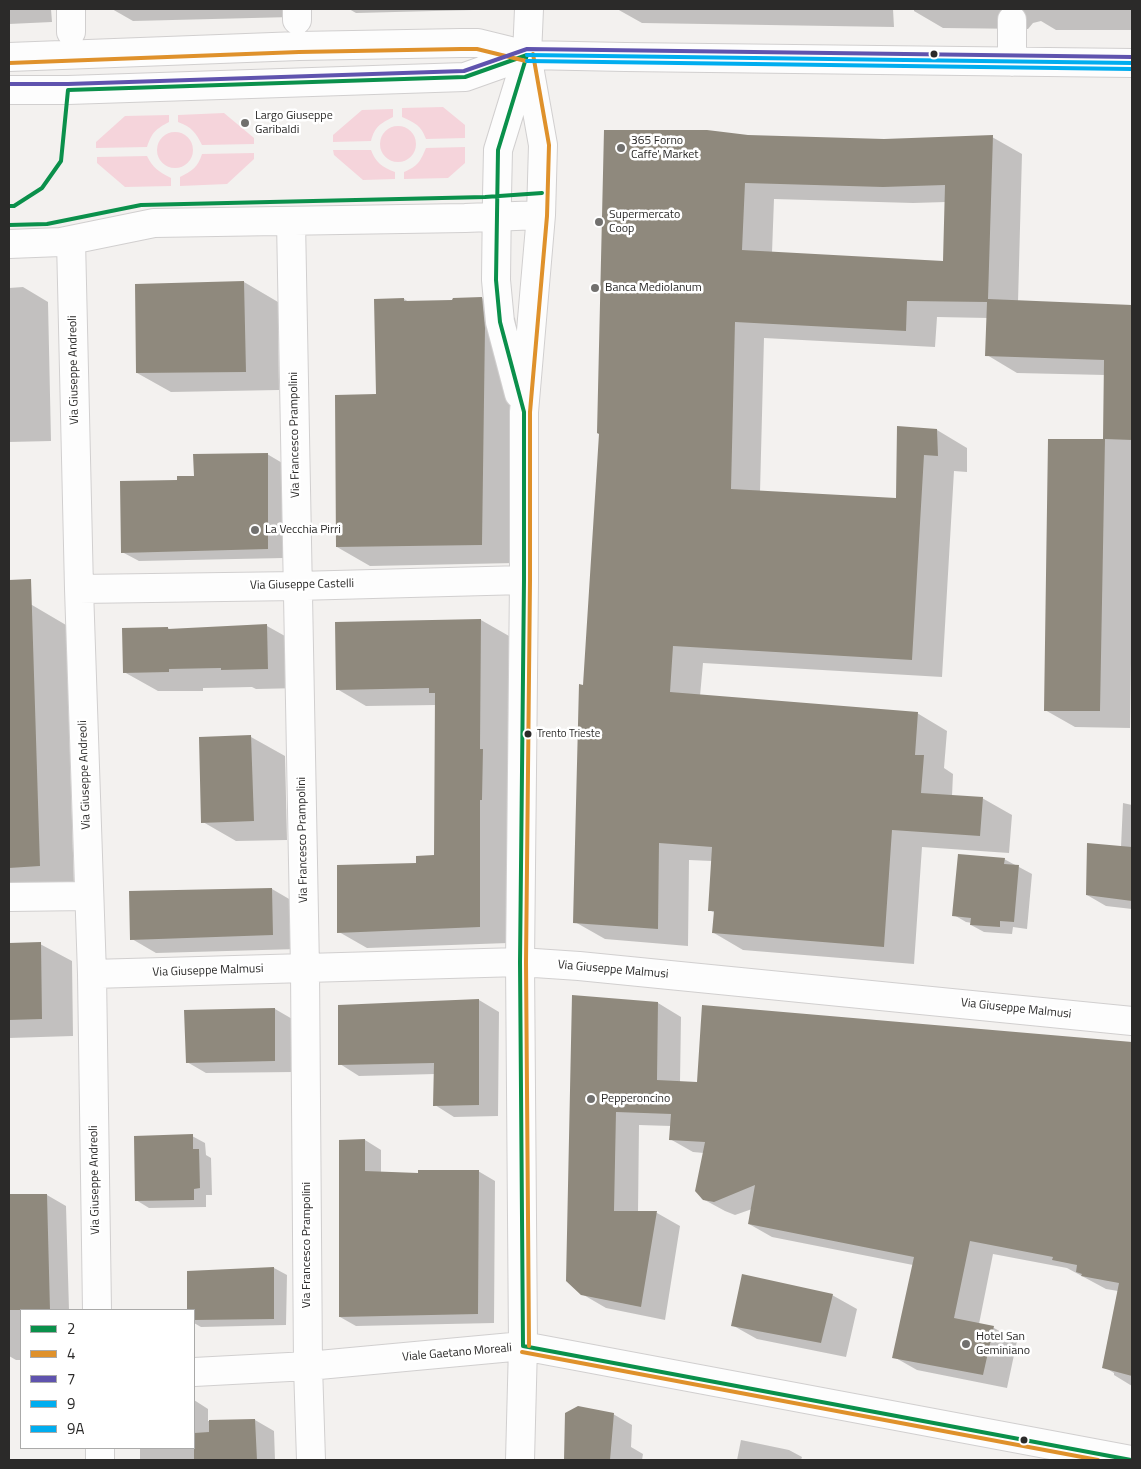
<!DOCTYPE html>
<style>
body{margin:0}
#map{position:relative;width:1141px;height:1469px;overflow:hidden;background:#f3f1ef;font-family:"Titillium Web",sans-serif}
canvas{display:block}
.frame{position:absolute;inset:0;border:10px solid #2b2a29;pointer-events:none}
.legend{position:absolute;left:20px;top:1309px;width:175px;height:140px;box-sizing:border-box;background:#fff;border:1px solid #aaaaa9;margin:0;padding:6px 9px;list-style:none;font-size:15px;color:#2b2a29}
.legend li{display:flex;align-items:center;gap:10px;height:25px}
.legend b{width:25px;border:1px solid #aaaaa9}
</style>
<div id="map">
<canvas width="1141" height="1469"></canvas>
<div class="frame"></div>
<ul class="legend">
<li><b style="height:6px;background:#0a904b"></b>2</li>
<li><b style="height:6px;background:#df912b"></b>4</li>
<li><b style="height:6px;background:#5f53ae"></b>7</li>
<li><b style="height:6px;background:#00adef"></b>9</li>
<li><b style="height:6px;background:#00adef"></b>9A</li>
</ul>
</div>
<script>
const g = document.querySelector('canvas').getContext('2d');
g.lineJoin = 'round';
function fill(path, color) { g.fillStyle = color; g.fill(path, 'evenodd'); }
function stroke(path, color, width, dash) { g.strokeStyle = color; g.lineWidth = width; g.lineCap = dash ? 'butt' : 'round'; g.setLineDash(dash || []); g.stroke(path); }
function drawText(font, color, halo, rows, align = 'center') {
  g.font = font + ' "Titillium Web",sans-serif'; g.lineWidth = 5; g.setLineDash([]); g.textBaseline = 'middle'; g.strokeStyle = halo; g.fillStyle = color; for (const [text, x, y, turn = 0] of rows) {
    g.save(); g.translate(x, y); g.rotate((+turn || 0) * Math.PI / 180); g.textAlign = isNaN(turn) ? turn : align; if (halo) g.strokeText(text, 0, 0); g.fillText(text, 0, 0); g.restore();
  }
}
fill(new Path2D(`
 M443,107l22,18v13l-39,1c-5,-14 -11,-16 -24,-22v-9z
 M393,109v8c-13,7 -18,9 -22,24l-38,1v-7l29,-25z
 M224,113l30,25v6l-52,1c-6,-12 -10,-18 -24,-23v-7z
 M169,115v7c-13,7 -17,10 -22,25l-51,1v-6l29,-26z
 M380 144a18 18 0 1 1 36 0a18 18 0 1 1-36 0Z
 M157 150a18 18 0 1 1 36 0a18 18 0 1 1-36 0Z
 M465,147v16l-17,15 -44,1v-7c14,-6 16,-10 22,-24z
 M333,150h38c5,13 11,17 24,22v7l-32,1 -29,-25z
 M254,153v6l-27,25 -47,2v-9c12,-6 18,-10 22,-23z
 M147,156c6,12 12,16 24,22v8l-46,1 -28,-24v-6z`), '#f5d4db');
fill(new Path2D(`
 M9,9h42l1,13 -43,2z
 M112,9h180v8l-159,4z
 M349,9h164l-157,4z
 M617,9h276l1,18 -252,-4z
 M914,9h218v21h-76l-15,-9 -8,2 -5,6 -85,-1 -29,-17z
 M748,136l136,4 108,-3 30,17 -4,148 114,4v292l-2,130 -55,-1 -30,-17 59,-270 1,-65 -88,-2 -30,-18 1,-37 -51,-1 -2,30 -171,-9 -4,154 137,8 40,-70 30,18v24l-13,-1 -12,206 -239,-14 -3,33 217,17 30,18 -3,37 9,6 -1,22 30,2 30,17 -3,38 -87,-6 -8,117 -171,-14 -29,-17 1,-20 -6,-3 3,-49 -23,-1 -1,86 -83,-7 -30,-17 10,-236zM774,199l139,4 33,-1 -2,60 -172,-9z
 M244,282l34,20 1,88 -108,2 -34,-19z
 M23,287l25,15 3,139 -42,1v-154z
 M482,298l33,20 4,30 -4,215 -145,3 -33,-19 40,-152 -1,-95 28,-1 5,3 44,-1z
 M267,454l17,10v94l-145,3 -17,-9 56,-70z
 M32,605l34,20 8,260 -65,2v-281z
 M481,620l28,16 -1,129 3,2 -3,176 -141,5 -28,-16 79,-68 17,-8 1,-151 -70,1 -29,-17v-66z
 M267,626l34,19 1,43 -46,1 -4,-2 -49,1v3h-45l-34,-19 44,-44 3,2z
 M251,737l34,19 2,84 -51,1 -33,-19z
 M1123,803l9,2v104l-26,-3 -19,-11 34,-48z
 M1004,859l28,15 -5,55 -14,-2 -1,7 -28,-2 -13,-7 1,-2 -6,-1 -12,-7z
 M272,889l24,14 2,46 -142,4 -24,-14z
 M9,944h31l32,17 1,75 -64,2z
 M573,997l85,6 23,14 -1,65 18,1 5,-76 429,36v343l-18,-11v-2l-10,-6 14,-76 -12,-2 -39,-21 -74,-14 -14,70 15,4 23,13 -10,47 -90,-18 -23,-13 19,-92 -141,-28 -23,-13 3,-15 -17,6 -10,-4 -24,-13 3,-45 -11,-1 -23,-13 1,-13 -32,-1 -1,88h19l23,13 -15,94 -59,-12 -24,-14z
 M479,1000l20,12 -1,104 -44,1 -19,-12v-31l-76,2 -19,-12v-58z
 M275,1009l19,11v52l-88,1 -19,-11z
 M192,1136l13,7 1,12 5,3 1,37h-6v12l-57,1 -13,-8z
 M365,1140l16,10v22l38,2 59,-3 17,10 -1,142 -138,3 -16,-9z
 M47,1195l19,11 3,104h-48v50h-5l-7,-4v-160z
 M274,1268l13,7 -1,50 -85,2 -7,-4v-13h-6v-38z
 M832,1295l25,14 -11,48 -89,-18 -25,-14z
 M194,1400l14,9v12l47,-1 19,11 1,29h-135v-12h54z
 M566,1414h47l19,11 -1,22 12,7 -1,6h-77z
 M741,1440l48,10 13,7 -1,3h-64z`), '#0003');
fill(new Path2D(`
 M604,130h103l41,5 136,4 109,-4 -5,164 144,6v135l-27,-1 -5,272h-56l4,-272h55l1,-79 -119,-4 2,-54 -80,-1 -1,30 -171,-9 -4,167 165,9 1,-72 40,3 1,27 -14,-1 -12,205 -239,-14 -3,46 248,20 -3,43h9l-3,38 62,4 -3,39 -88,-6 -8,117 -172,-14 2,-22h-6l4,-64 -53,-4 -1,86 -85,-6 6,-239 4,1 16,-251 -2,-1zM745,183l138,4 62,-2 -2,76 -201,-11z
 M244,281l2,91 -110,1 -1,-89z
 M482,297l3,31 -3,217 -146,2 -1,-152 41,-1 -2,-95 30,-1v3l48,-1 1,-2z
 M268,453v96l-147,4 -1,-72 57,-1v-4h17l-1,-22z
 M31,579l9,287 -31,2v-288z
 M481,619l-1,130h3l-1,51h-2v127l-143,6v-68l79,-2v-7l18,-1 1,-162h-6v-5l-93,2 -1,-68z
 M267,624l1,45 -47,1v-2l-52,1v3l-46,1 -1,-45 46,-1v2z
 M251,735l3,86 -53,2 -2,-86z
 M1087,843l45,4v54l-46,-6z
 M958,854l47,4 -1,6 15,1 -5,57 -14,-1v6l-30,-2 1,-7 -19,-2z
 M272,888l1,47 -143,5 -1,-49z
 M41,942l1,77 -33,1v-77z
 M572,995l86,7 -1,78 40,2 5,-77 430,37v334l-30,-8 17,-85 -38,-7 1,-2 -6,-2 1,-7 -25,-5 1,-3 -83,-16 -16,77 40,8 -11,49 -91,-17 22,-101 -166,-33 7,-39 -41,17 -11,-2 -8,-9 10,-49 -36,-2 2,-26 -55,-2 -2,99h43l-16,96 -60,-12 -15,-14z
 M479,999v106l-46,1 1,-43 -96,2v-60z
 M275,1008v53l-89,2 -2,-53z
 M193,1134v15h6l1,39 -6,1v11l-59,1 -1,-65z
 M365,1139v32l53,2v-3h61l-1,144 -139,3v-177z
 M9,1194h38l3,116h-41z
 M274,1267v52l-80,1v-10h-7v-39z
 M742,1274l91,20 -12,49 -90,-17z
 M578,1406l36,7 -4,47h-46l1,-47z
 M255,1419l2,41h-63v-27l15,-1v-12z`), '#8f897d');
const minor = new Path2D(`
 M297,9v11
 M1012,20v42
 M71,32v-23
 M9,57l290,-11 162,-3h17l49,12 98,2 507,6
 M9,90h59l397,-13 62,-22
 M291,221l14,748 3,397 3,94
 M71,240l8,349 13,385 5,336
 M9,244l52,-2 93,-19 311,-5 76,-3
 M519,394l-19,-72 -4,-42 1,-84 1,-46 28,-91
 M79,589l218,-3 227,-6
 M9,897l79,-1
 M92,974l428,-12 59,4 553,55
 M194,1372l114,-6 215,-20 608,114
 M100,1448v12
 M520,1460l3,-114 -3,-384 4,-382v-168l17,-197 2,-70 -16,-90 2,-46`);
stroke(minor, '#d1cfcf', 30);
stroke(minor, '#fdfdfd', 28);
stroke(new Path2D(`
 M9,206h5l28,-18 19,-27 7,-71 397,-13 62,-22
 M9,225l38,-1 94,-19 344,-8 57,-4
 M523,1346l-3,-384 4,-382v-168l-24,-90 -4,-42 2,-130 29,-95
 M523,1346l608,114`), '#0a904b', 4);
stroke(new Path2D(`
 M9,63l290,-11 162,-3h16l49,12
 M529,1346l-3,-384 4,-382v-168l17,-196 2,-71 -16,-91
 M522,1352l576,108`), '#df912b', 4);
stroke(new Path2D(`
 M9,84h59l396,-13 63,-22 605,8`), '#5f53ae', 4);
stroke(new Path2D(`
 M527,55l605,8`), '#00adef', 4);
stroke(new Path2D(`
 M527,61l605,8`), '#00adef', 4);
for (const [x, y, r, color] of [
 [934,54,4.5,"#2b2a29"],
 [245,123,5,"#71706e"],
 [621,148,5,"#71706e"],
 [599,222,5,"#71706e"],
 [595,288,5,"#71706e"],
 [255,530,5,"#71706e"],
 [528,734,4.5,"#2b2a29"],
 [591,1099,5,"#71706e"],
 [966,1344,5,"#71706e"],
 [1024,1440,4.5,"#2b2a29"]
]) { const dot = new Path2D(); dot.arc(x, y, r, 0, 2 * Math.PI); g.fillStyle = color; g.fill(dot); stroke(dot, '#fff', 2); }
drawText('11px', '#2b2a29', '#fff', [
 ["Trento Trieste",537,734]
], 'left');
drawText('12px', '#2b2a29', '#fff', [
 ["Largo Giuseppe",255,116],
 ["Garibaldi",255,130],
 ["365 Forno",631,141],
 ["Caffe' Market",631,155],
 ["Supermercato",609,215],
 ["Coop",609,229],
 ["Banca Mediolanum",605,288],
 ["La Vecchia Pirri",265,530],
 ["Pepperoncino",601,1099],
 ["Hotel San",976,1337],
 ["Geminiano",976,1351]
], 'left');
drawText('12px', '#2b2a29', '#fff', [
 ["Via Giuseppe Andreoli",74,370,-91],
 ["Via Francesco Prampolini",295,435,-91],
 ["Via Giuseppe Castelli",302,585,-1],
 ["Via Giuseppe Andreoli",85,775,-92],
 ["Via Francesco Prampolini",303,840,-91],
 ["Via Giuseppe Malmusi",613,970,5],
 ["Via Giuseppe Malmusi",208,971,-2],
 ["Via Giuseppe Malmusi",1016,1009,6],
 ["Via Giuseppe Andreoli",95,1180,-91],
 ["Via Francesco Prampolini",307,1245,-90],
 ["Viale Gaetano Moreali",457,1353,-5]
]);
</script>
